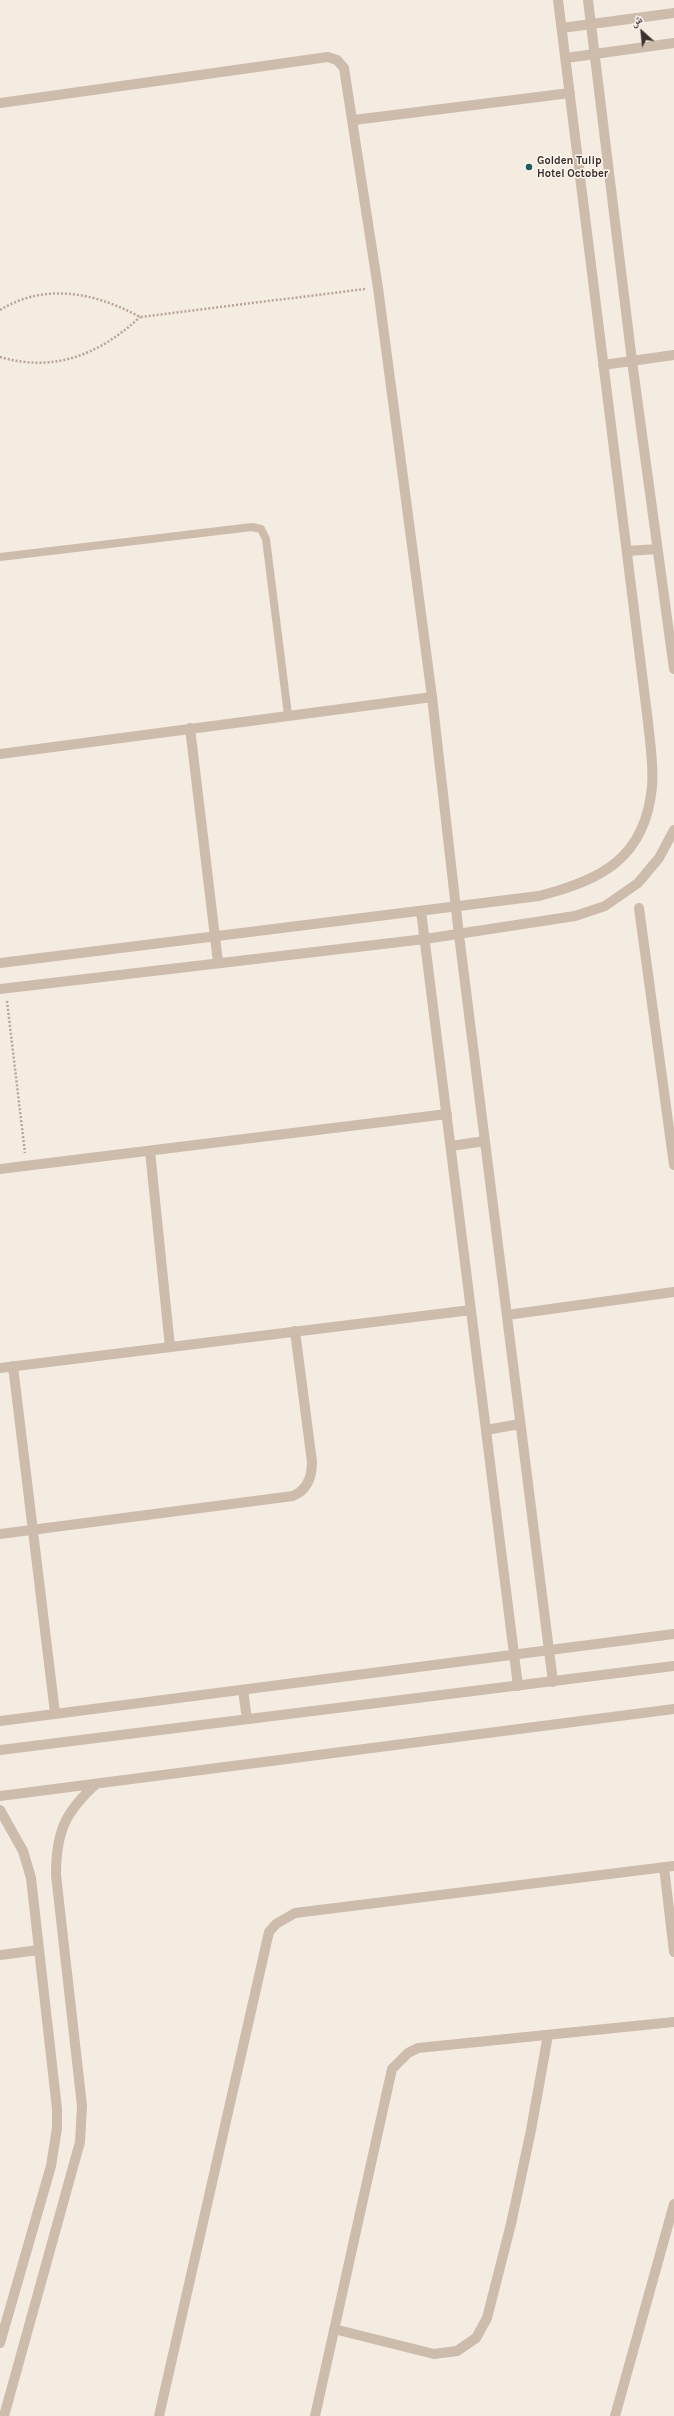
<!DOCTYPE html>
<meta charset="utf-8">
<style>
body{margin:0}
#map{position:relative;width:674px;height:2416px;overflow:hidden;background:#f4ebe1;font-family:Karla,"Noto Naskh Arabic",sans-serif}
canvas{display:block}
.north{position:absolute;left:622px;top:12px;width:40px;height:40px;-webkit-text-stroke:3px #fbf5ee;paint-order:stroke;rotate:333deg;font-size:11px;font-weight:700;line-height:16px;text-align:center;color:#3b302b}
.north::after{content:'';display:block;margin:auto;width:14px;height:18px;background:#3b302b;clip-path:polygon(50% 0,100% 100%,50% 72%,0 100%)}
</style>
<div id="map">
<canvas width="674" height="2416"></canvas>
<div class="north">ش</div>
</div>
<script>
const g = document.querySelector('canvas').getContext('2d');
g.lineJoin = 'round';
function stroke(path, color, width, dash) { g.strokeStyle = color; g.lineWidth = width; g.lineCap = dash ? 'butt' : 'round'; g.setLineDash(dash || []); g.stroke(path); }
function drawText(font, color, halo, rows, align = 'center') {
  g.font = font + ' Karla,sans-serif'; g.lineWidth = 3; g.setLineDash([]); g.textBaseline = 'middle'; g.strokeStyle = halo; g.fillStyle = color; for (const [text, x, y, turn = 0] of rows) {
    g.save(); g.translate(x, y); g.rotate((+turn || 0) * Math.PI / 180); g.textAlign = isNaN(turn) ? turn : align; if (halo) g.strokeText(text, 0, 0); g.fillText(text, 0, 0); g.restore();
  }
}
stroke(new Path2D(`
 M0,310c46,-28 96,-17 140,7l225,-28
 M0,357c55,16 100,-3 140,-40
 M7,1001l18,152`), '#b9a596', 2.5, [2, 2]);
stroke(new Path2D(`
 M0,557l252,-30 9,2 5,10 22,176`), '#cdbbac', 8);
stroke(new Path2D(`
 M588,0l44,361 42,308
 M562,28l112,-15
 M566,58l108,-15
 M0,103l328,-46 9,3 7,8 34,220 54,409 27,238 94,747
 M354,120l216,-27
 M603,365l71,-10
 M627,551l30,-2
 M190,728l28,234
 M0,754l432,-57
 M639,908l35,257
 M421,911l97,775
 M0,963l539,-67c63,-16 106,-38 113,-109 2,-21 -2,-44 -4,-65l-90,-722
 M0,989l425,-50 150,-23 30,-10 33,-23 21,-25 15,-28
 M451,1146l34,-5
 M150,1151l20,196
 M0,1169l447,-55
 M507,1315l167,-23
 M13,1366l42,347
 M0,1368l471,-58
 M486,1430l34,-6
 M0,1534l293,-38c14,-6 19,-19 19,-34l-17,-131
 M243,1690l4,29
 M0,1721l674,-87
 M0,1750l674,-84
 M0,1796l674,-87
 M0,1810l23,41 8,27 26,231v19l-6,38 -51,177
 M664,1867l10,85
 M0,1955l39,-5
 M334,2329l100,25 23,-3 19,-13 11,-20 24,-94 20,-94 17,-95
 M4,2416l76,-274 2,-36 -26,-231c0,-43 9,-63 40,-91
 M159,2416l110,-484 7,-8 19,-11 379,-47
 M315,2416l77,-347 16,-16 10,-5 256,-26
 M615,2416l59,-212`), '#cdbbac', 10);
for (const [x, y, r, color] of [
 [529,167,4,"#1f5a5e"]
]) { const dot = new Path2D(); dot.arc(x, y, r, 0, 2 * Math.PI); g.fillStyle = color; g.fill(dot); stroke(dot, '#fbf5ee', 1.5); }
drawText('bold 11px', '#3b302b', '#fbf5ee', [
 ["Golden Tulip",537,161],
 ["Hotel October",537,174]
], 'left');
</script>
